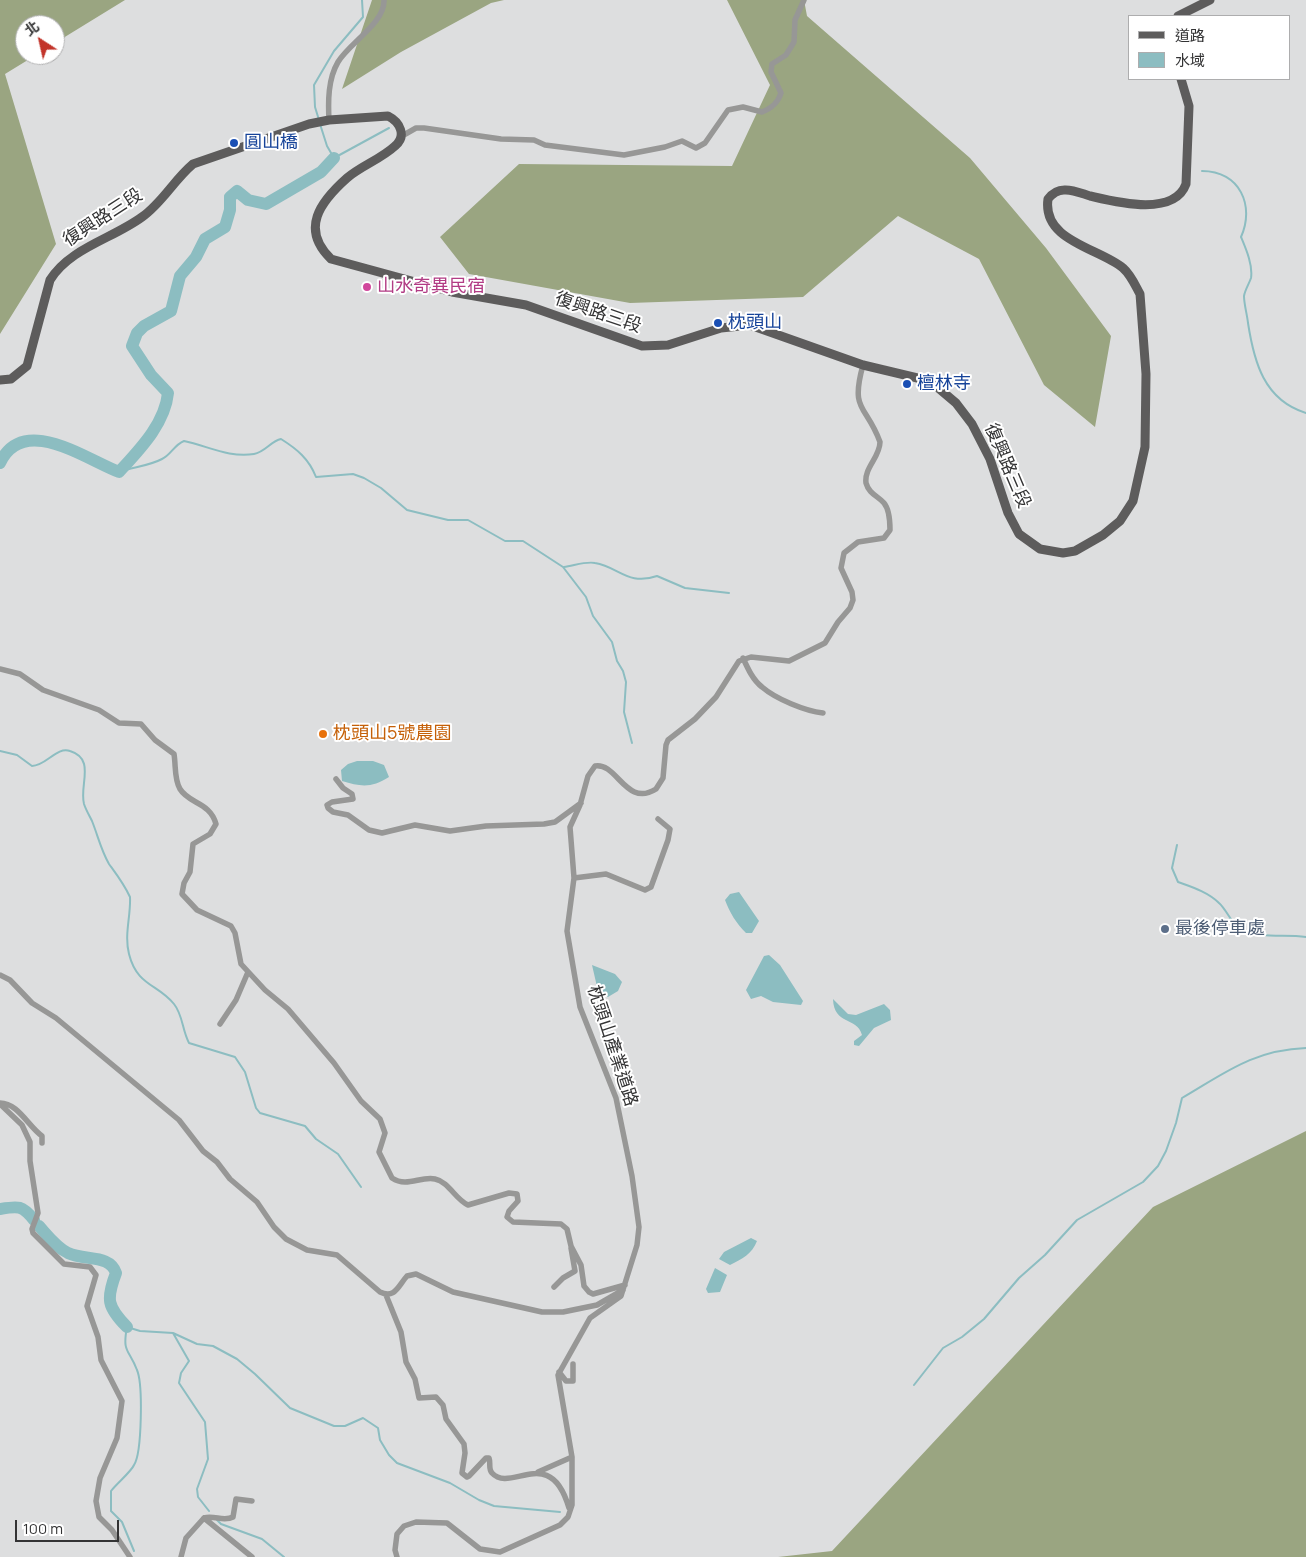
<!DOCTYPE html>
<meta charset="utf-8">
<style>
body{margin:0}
#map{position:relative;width:1306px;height:1557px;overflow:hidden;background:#dddedf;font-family:Manrope,"Noto Sans TC",sans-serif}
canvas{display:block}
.legend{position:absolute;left:1128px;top:15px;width:162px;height:65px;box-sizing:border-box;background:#fff;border:1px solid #adadae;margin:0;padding:6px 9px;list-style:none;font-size:15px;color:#333334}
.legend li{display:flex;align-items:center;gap:10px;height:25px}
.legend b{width:25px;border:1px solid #adadae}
.north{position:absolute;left:15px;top:15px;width:50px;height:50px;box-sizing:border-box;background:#fff;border:1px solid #adadae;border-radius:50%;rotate:325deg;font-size:14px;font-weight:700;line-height:20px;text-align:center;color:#333334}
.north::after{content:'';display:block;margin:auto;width:18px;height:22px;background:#c2342a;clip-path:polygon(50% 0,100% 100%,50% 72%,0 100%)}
.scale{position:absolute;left:15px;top:1520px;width:104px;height:22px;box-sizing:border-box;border:2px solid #333334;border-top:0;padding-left:6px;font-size:15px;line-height:18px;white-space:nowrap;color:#333334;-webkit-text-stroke:4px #fff;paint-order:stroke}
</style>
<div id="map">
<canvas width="1306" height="1557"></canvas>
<ul class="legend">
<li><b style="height:6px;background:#5d5c5c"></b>道路</li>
<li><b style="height:14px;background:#8cbdc1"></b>水域</li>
</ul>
<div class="north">北</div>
<div class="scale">100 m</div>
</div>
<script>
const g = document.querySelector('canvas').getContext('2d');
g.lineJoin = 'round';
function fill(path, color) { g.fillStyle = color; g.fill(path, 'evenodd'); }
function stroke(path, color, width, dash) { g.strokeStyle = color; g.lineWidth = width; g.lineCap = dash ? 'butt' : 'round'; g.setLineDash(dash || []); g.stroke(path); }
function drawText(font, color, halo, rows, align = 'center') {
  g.font = font + ' Manrope,"Noto Sans TC",sans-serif'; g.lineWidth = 4; g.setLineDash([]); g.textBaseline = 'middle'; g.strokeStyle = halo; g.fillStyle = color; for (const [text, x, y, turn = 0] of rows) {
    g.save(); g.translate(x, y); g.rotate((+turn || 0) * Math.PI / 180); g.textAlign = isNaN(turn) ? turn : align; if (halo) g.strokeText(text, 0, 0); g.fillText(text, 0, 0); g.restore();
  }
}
fill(new Path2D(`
 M0,0h125l-70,43v-18h-30v30h11l-31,19 51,170 -56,90z
 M372,0h132l-13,3 -90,49 -59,37z
 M727,0h77l3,16 163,142 76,90 65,88 -16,91 -51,-42 -65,-126 -81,-43 -95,81 -173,6 -161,-29 -29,-37 79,-73 213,2 38,-81z
 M1306,1131v426h-528l54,-6 321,-344z`), '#9aa581');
fill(new Path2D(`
 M357,761h16l11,4 5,12c-17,11 -28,10 -47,4l-1,-11 7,-6z
 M739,892l20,29 -7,12h-6c-10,-10 -16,-20 -21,-33l5,-6z
 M769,955l11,10 23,36 -2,4 -28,-3 -12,-6 -10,3 -5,-9 18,-34z
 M592,965l23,9 7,8 -4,9 -10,6 -10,-6z
 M833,999l15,15 8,1 28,-11 6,6 1,10 -17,8 -15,18 -5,-1v-4l8,-6c-5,-19 -28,-9 -29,-36z
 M751,1238l6,3c-5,13 -15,18 -27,24l-11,-6 5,-7z
 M715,1268l12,7 -7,17 -12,1 -2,-4z`), '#8cbdc1');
stroke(new Path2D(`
 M319,120l-4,-13 -1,-22 20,-34 29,-34 -1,-17
 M320,124l7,22 7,12 55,-30
 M1202,171c38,0 53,35 39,66 5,12 12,28 10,41 -2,6 -6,12 -7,18 0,8 3,18 4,27 6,39 16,77 58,90
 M119,472c14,-5 30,-6 43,-13 9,-4 12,-14 22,-18 24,5 45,17 70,13 11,-2 17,-13 27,-15 16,10 28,20 35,38l37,-3 11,4 17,10 26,22 41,10h20l37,21h18l40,26 23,30 7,19 19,26 5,19 6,10 3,11 -2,30 8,31
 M564,567c9,-1 22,-6 31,-4 24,4 33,23 62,13l28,12 44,5
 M0,751l17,4 15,11c14,0 25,-20 38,-15 26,8 9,34 14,53 2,6 5,11 8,17 6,15 9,29 17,43 8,11 15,20 21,33 1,19 -6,37 -1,57 8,32 29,30 45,50 9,11 8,26 15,39l46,14 10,15 11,36 4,5 45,13 11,13 22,15 23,33
 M1177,845l-5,23 6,14c14,5 30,10 41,21 8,7 13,22 22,27 21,9 43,4 65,7
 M173,1333l16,28 -8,12 -2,10 26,39 3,37 -11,30 1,8 11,14
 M914,1385l29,-37 19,-11 22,-18 35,-41 26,-23 32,-35 66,-38 15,-16 8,-15 10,-28 6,-25c43,-25 71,-48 124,-50
 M217,1520l4,4 41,15 22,18
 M134,1551l-12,-29 -11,-11v-20c6,-8 20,-19 23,-26 8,-12 9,-81 3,-95 -8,-21 -15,-17 -10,-43l13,4 33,2 24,11 16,2 24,13 18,15 35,34 44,18h11l18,-8 15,10 2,12 9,15 8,8 53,20 29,17 15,6 66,6`), '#8cbdc1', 2);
stroke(new Path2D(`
 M0,463c23,-50 87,-3 119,9 20,-22 46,-48 49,-79l-17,-18 -19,-29 5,-13 7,-7 27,-15 9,-35 16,-19 9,-18 20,-12 5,-17v-13l7,-6 11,9 18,4 55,-32 13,-14
 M0,1209c18,-3 22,-4 34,11
 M39,1226c9,10 17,21 29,27 17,8 42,1 48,20 -10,26 -9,34 11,54`), '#8cbdc1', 12);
stroke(new Path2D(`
 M329,120c-1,-19 -1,-41 9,-58 11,-19 47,-39 46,-62
 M402,136l14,-8h8l77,11 33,1 11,5 79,10 41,-8 17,-6 14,7 9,-5 23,-33 15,-3 19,5c10,-4 16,-9 19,-19l-10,-21 1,-8 14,-9 8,-13 1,-22 9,-20
 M743,658c5,11 10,22 19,29 14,12 43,24 61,26
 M0,669l20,5 23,16 56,20 20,13 22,1 14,16 19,14c2,12 0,25 6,35 9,15 30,13 36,35l-6,10 -17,10 -3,28 -6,11 -2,11 15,16 34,16 4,7 6,31 24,26 23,19 46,54 27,38 19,18 5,14 -6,19 13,26c15,10 28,-2 43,1 14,3 20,20 33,26l41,-12 8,1 1,7 -9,10 -2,6 6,5 48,2 6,5 4,17 10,19 3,21 5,6 4,2 32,-9
 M336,779l7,9 9,6 1,5 -21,3 -5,3 1,3 5,4 15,3 21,15 13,3 33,-8 35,6 36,-5 58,-2 11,-2 26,-19
 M574,878l32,-4 39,16 6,-3 17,-47 2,-11 -12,-10
 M0,975l10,5 22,23 24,15 123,102 24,31 14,11 13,17 27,23 17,25 12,12 21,11 30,5 43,37c15,7 18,-6 27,-16l9,-2 37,18 89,20h21l34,-7 26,-15
 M220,1024l16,-24 12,-28
 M0,1103c18,0 28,23 42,33v7
 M0,1104l22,21 8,17v19l8,52 -6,16 1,4 31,31 26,3 6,8 -9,31 11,31 3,23 21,41 -5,37 -17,40 -4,23 3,16 13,13 18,27
 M554,1287l9,-9 12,-7 -4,-23
 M386,1295l15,37 5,30 9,17 4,19 17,-1 7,8 3,14 18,25 1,9 -3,20 5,4 2,-1 17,-18h3c2,5 -1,11 3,15 19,21 58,-30 77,35
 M559,1372l7,9h7v-17
 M538,1472l34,-15
 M204,1518c10,-3 20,4 29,-1l3,-18 16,2
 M181,1557l5,-19 18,-20 48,39
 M397,1557l-2,-7 2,-16 7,-8 12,-4 31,1 33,26 20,3 60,-27 8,-8 4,-12v-48l-14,-82 32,-57 31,-22 16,-51 2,-18 -7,-51 -16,-78 -36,-91 -13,-76 7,-53 -4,-51 10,-22 8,-29 7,-10c22,-4 31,42 61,23l7,-11 3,-33 2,-5 27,-21 21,-22 23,-36 12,-4 38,4 36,-18 13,-21 12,-14 3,-8 -1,-8 -11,-24 3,-15 14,-11 26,-4 6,-8c0,-7 -1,-21 -6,-27 -6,-7 -15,-9 -18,-20 -2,-15 14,-26 14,-41 -14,-38 -30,-30 -17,-77`), '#979796', 5.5);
stroke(new Path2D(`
 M1178,16l32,-16
 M0,380l11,-1 16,-13 23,-86c20,-32 62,-41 92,-63 20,-14 32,-37 51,-53l116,-40 20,-4 59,-4c12,6 19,20 7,30 -14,13 -34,20 -48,32 -27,24 -47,51 -16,81l121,33 74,13 116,41 26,-1 53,-17 29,-3 113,40 67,16 26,22 16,21 18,35 18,54 11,21 21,15 23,4 12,-2 28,-16 17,-14 13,-20 12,-54 1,-73 -6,-80c-5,-9 -9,-19 -17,-26 -24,-20 -81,-27 -75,-69 4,-5 9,-9 16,-9 8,-1 19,4 26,6 26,6 84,21 96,-12l3,-78 -8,-27`), '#5d5c5c', 9);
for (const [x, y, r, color] of [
 [234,143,5,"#1a4fb4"],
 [367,287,5,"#d1479c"],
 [718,323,5,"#1a4fb4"],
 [907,384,5,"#1a4fb4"],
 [323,734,5,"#e8710a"],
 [1165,929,5,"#5c6f8a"]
]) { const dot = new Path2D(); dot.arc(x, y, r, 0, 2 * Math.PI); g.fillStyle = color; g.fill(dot); stroke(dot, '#fff', 2); }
drawText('18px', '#164399', '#fff', [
 ["圓山橋",244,143],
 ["枕頭山",728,323],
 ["檀林寺",917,384]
], 'left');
drawText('18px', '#333334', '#fff', [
 ["復興路三段",103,218,-33],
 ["復興路三段",598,313,19],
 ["復興路三段",1007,466,67],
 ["枕頭山產業道路",612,1046,72]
]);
drawText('18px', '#b23c85', '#fff', [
 ["山水奇異民宿",377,287]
], 'left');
drawText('18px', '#c56008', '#fff', [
 ["枕頭山5號農園",333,734]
], 'left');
drawText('18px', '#4e5e75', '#fff', [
 ["最後停車處",1175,929]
], 'left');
</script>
